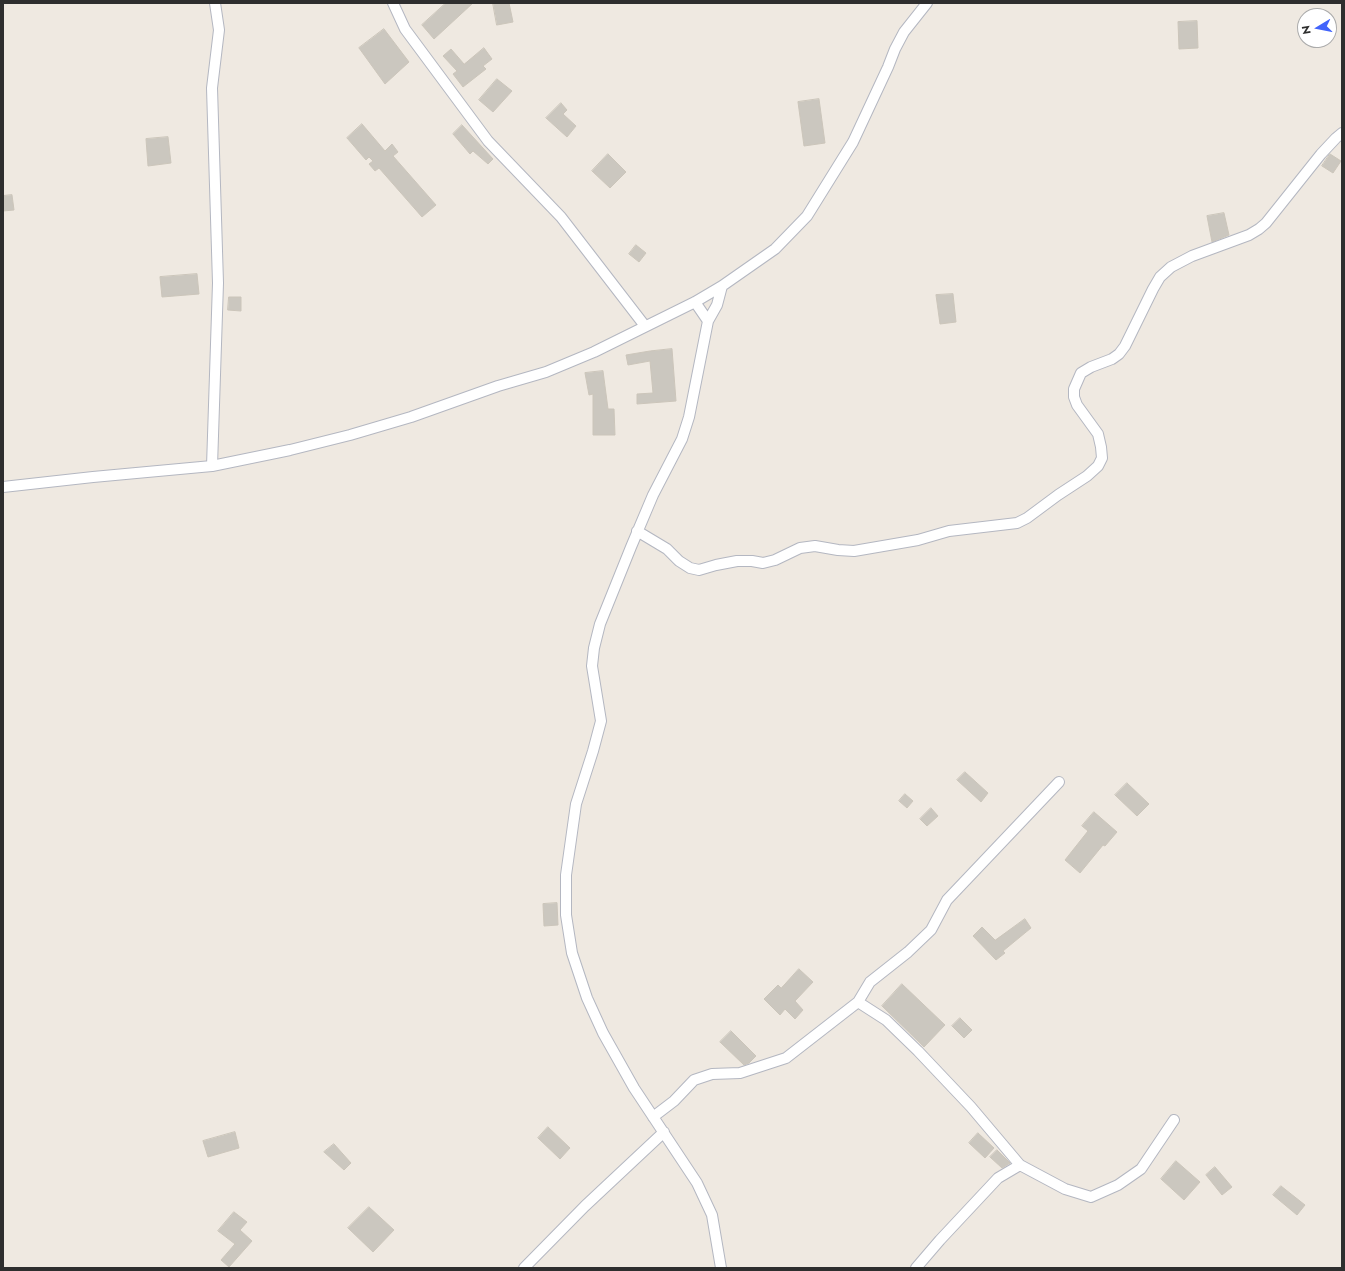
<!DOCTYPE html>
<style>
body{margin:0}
#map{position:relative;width:1345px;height:1271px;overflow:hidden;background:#efe9e1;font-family:Jost,sans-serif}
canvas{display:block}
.frame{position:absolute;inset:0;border:4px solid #2e2e2e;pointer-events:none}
.north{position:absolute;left:1297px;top:8px;width:40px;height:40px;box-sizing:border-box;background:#fff;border:1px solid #ababab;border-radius:50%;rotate:260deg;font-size:11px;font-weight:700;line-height:16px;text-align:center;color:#2e2e2e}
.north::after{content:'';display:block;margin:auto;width:14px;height:18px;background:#4264fb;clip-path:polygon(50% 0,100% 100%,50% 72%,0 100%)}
</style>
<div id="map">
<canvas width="1345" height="1271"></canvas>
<div class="frame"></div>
<div class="north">N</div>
</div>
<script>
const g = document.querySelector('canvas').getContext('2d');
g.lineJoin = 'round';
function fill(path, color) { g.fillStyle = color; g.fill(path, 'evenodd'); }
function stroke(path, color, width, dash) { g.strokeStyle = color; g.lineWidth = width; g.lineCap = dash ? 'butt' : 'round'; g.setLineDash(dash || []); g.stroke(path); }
const building = new Path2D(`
 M446,3h27l-39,36 -12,-14z
 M493,3h16l4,19 -16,3z
 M1197,21l1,27 -19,1 -1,-27z
 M384,29l25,33 -24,22 -26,-36z
 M484,48l8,11 -9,7 3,3 -23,18 -10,-13 4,-3 -14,-15 8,-7 13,15z
 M497,79l15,12 -19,21 -14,-12z
 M819,99l6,44 -21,3 -6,-44z
 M561,103l6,7 -4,4 13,12 -9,11 -21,-19z
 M362,124l23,27 7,-7 6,8 -5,4 43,49 -14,12 -43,-49 -4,3 -6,-7 4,-3 -4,-4 -3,3 -19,-22z
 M462,125l31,34 -5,5 -15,-13 -3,3 -17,-20z
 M168,137l3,26 -23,3 -2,-27z
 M608,154l18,18 -16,16 -18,-17z
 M1330,154l11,7 -8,12 -11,-7z
 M12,195l2,15 -11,1v-15z
 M1224,213l5,22 -17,7 -5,-26z
 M636,245l10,8 -7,9 -10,-8z
 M197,274l2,20 -37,3 -2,-20z
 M953,294l3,28 -16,2 -4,-29z
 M229,297h12v14l-13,-1z
 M672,349l4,52 -39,3v-10l16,-1 -3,-32 -22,4 -2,-10 24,-4z
 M603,371l5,38h6l1,26h-22v-41l-4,1 -4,-22z
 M965,772l23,21 -7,9 -24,-22z
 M1127,783l22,21 -12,12 -22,-21z
 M905,794l8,7 -6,7 -8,-7z
 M931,808l7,8 -11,10 -7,-7z
 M1094,812l23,20 -12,14 -2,-1 -23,28 -15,-13 23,-29 -6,-5z
 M557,903l1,22 -14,1 -1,-22z
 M1025,919l6,9 -28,23 2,2 -9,7 -23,-24 9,-9 13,13z
 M799,969l14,13 -18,19 8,9 -8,9 -10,-10 -5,6 -16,-16 14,-14 3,3z
 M902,984l43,41 -21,22 -42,-41z
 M960,1018l12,12 -8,8 -12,-12z
 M731,1031l25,25 -7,7 -5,2 -24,-23z
 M548,1127l22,21 -10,11 -22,-21z
 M235,1132l4,16 -31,9 -5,-16z
 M978,1133l16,15 -9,10 -16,-15z
 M334,1144l17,19 -7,7 -20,-18z
 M997,1150l13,13 -8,5 -12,-11z
 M1176,1161l24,21 -16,18 -23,-21z
 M1215,1167l17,20 -10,8 -16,-20z
 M1281,1186l24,19 -8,10 -24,-20z
 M369,1207l25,23 -21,22 -25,-24z
 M234,1212l13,10 -7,8 12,11 -23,26 -8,-7 14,-16 -17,-13z`);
fill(building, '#cbc7bf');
stroke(building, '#cbc5ba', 1);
const street = new Path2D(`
 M393,3l12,26 83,112 73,76 84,109
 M695,302l13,19
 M212,466l6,-183 -6,-195 7,-58 -4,-27
 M3,487l90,-10 119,-11 78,-16 60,-15 61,-18 87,-31 48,-14 48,-20 101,-50 27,-16 53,-37 32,-33 46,-74 35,-75 7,-18 9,-17 23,-29
 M637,531l30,18 12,12 11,7 9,2 17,-5 21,-4h15l11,2 12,-3 25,-12 15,-2 23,4 16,1 64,-11 31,-9 68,-8 10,-5 31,-23 29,-19 11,-10 4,-8 -1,-11 -3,-13 -21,-29 -3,-8v-8l7,-16 10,-6 21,-8 7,-5 6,-8 28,-57 7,-12 11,-10 21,-11 57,-21 10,-6 7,-6 55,-69 15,-16 6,-5
 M858,1002l28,18 32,31 53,56 49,58 45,24 26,8 27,-12 23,-16 33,-49
 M653,1117l21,-16 20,-21 18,-6 28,-1 46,-15 72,-56 12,-20 38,-30 23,-22 16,-30 112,-118
 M524,1268l61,-62 79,-74
 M721,1268l-9,-53 -15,-32 -63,-95 -31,-55 -16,-35 -15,-45 -6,-38v-40l10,-71 17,-53 8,-30 -9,-55 2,-18 6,-24 31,-77 22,-52 29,-56 7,-22 19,-96 9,-16 5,-19
 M916,1268l24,-28 58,-62 22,-13`);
stroke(street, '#b4b7c1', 12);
stroke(street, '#fff', 10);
</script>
